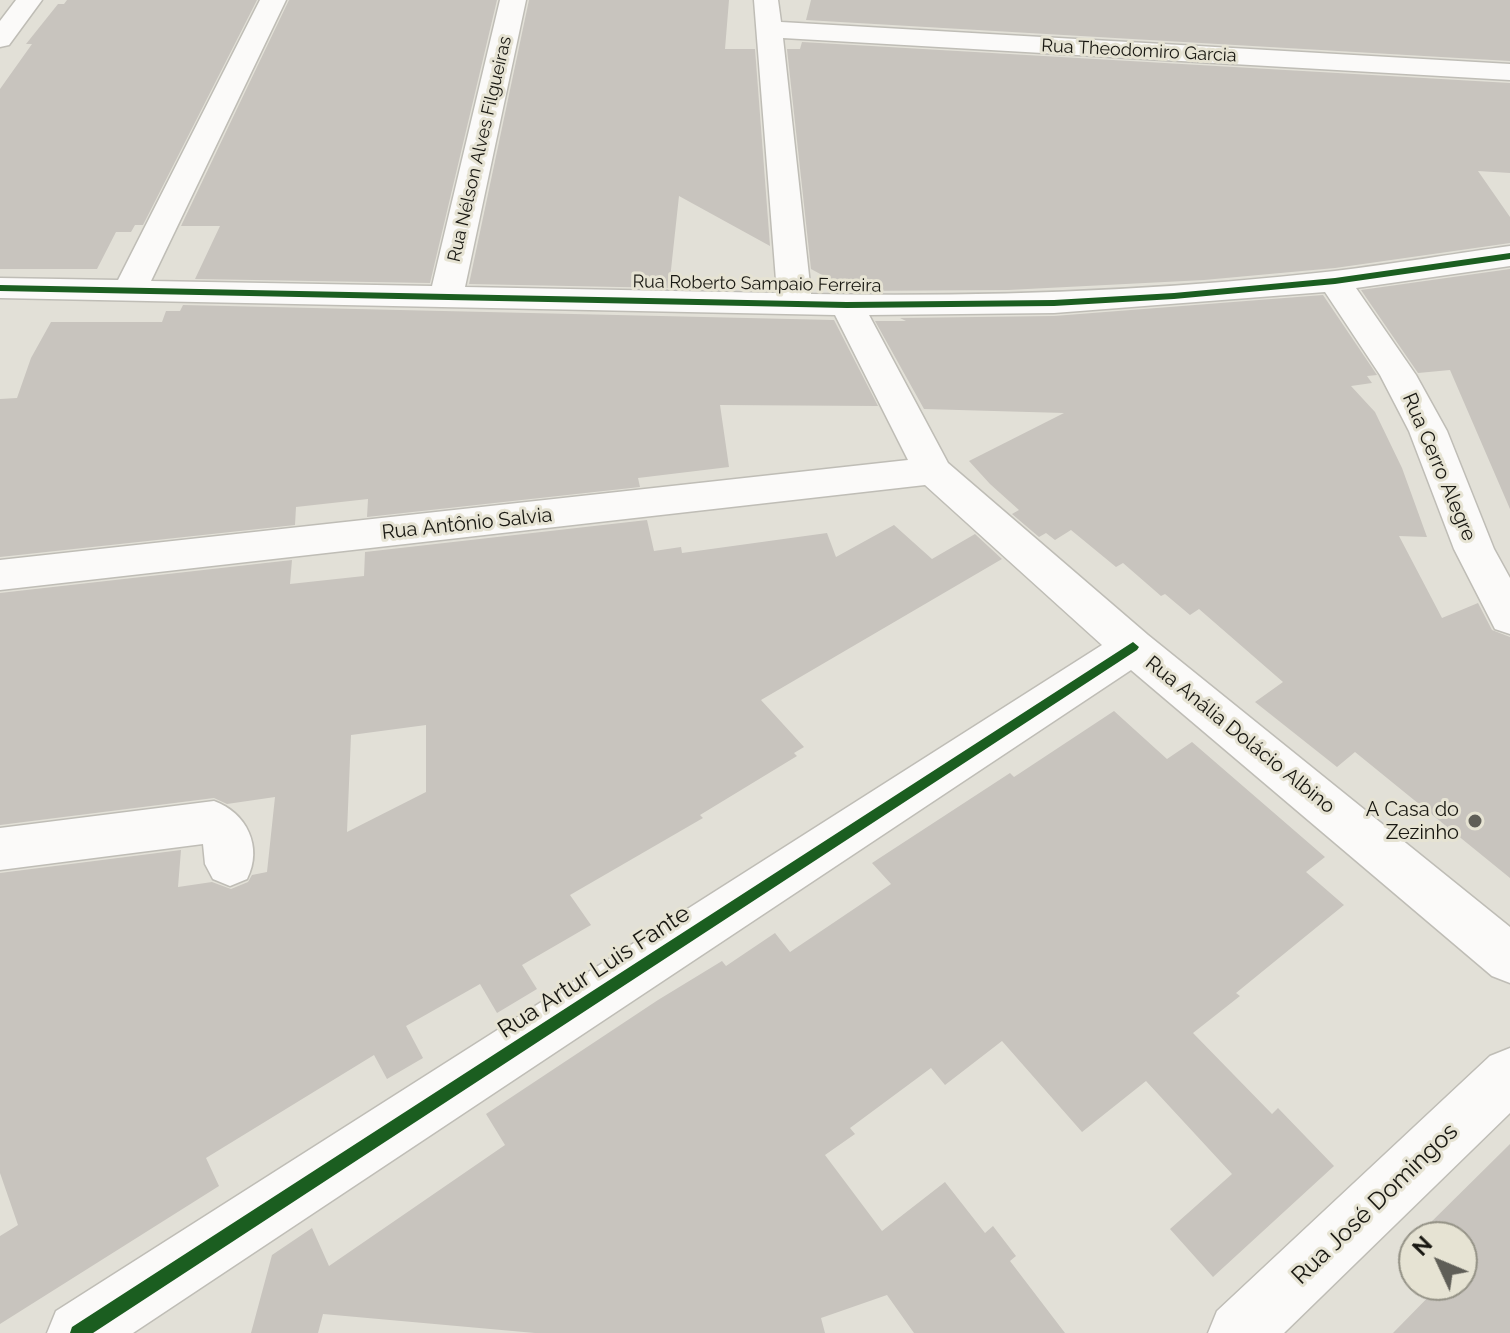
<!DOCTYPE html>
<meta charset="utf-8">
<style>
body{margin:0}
#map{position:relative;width:1510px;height:1333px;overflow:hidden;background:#e2e0d7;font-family:Raleway,sans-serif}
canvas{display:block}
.north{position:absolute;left:1398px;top:1221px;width:80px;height:80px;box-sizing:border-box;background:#e6e3d3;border:2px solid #949286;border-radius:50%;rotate:314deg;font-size:22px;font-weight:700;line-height:32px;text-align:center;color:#191812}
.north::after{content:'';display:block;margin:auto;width:28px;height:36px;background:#5f5e57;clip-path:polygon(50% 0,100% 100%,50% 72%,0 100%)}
</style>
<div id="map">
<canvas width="1510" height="1333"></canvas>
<div class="north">N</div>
</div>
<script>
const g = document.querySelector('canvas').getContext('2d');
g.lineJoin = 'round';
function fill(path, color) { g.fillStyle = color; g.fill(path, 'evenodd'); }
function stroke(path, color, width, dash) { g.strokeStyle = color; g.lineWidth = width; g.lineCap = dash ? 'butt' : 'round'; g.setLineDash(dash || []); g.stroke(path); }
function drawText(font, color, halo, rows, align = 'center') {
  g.font = font + ' Raleway,sans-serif'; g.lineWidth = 6; g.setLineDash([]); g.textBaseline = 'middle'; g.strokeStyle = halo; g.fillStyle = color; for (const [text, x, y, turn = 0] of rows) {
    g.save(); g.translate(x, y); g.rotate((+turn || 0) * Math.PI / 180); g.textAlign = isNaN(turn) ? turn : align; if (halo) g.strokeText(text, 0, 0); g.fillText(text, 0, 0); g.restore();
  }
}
fill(new Path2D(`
 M67,0h190l-114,225h-8l-4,7h-15l-19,37h-97v-180l32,-45h-6l32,-40h6z
 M289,0h208l-67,283 -235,-4 25,-53h-39z
 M529,0h200l-4,49h30l15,197 -91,-50 -10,92 -200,-4z
 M811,0h699v61l-704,-41z
 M802,42l708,41v90l-32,-2 32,46v26l-175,25 -131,12 -196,10 -156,1 -41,-22 -24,-220h13z
 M1510,269v240l-60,-139 -32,3 -57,-83z
 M1323,295l54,80 -10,1 5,7 -21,3 24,26 27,56 25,69 -28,-1 43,82 36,-15 14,27 18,7v241l-155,-126 -18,15 -82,-65 28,-20 -84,-73 -9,6 -25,-21 -4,2 -38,-33 -7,4 -45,-37 -16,10 -9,-7 -7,4 -27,-23 7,-4 -29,-26 -21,-23 95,-48 -140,-4 -49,-88h31l-6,-3 154,-2z
 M183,305l651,15 44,86 -158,-1 9,62 -91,11 2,9 -273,30 1,-18 -72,8 -1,18 -295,32v-158l17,-1 14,-40 20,-36h111l4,-11h14z
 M647,520l7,31 27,-4 1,6 145,-20 9,24 58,-32 38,34 43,-25 27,25 -241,141 43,47 -10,6 3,3 -97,59 3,3 -133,77 21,30 -69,40 15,24 -40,24 -17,-29 -74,42 17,32 -36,21 -13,-24 -168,103 13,28 -219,138v-88l18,-11 -18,-52v-300l181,-23 -3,37 34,-5 19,7 17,-7 4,-7 15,-3 8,-75 -48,7 -13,-6 -214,27v-232l292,-33 -2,24 74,-8 1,-24zM426,725v67l-79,40 4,-97z
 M1114,711l53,48 25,-17 133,115 -19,15 38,33 -108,88 4,3 -47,37 79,81 6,-6 56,58 -121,111 -43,-48 62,-55 -86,-93 -64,51 -80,-91 -57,44 -14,-17 -81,60 5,6 -30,21 57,76 63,-49 40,51 8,-7 23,30 -6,5 55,72h-151l-27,-38 -66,23 4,15h-290l-212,-19 -5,19h-67l21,-78 40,-27 17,38 176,-121 -19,-31 172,-114 64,-39 4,5 49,-33 15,19 101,-68 -19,-21 138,-90 4,4z
 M1510,1144v189h-117l47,-48h22v-48l-44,-2z`), '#c8c4be');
const minor = new Path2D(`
 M16,0h26l-33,45 -9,2v-26z
 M260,0h26l-135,281 281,5 68,-286h26l-61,287 312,6 -23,-293h24l3,22 729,42v16l-727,-42 28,256c175,3 350,-3 524,-23 58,-7 117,-17 175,-25v20l-154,22 60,87 31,56 47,118 16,29v56l-15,-5 -41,-80 -45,-118 -29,-56 -55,-83 -271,21 -185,2 79,148 200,172 362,292v56l-18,-7 -361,-306 -998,663h-86l9,-22 1046,-666 -177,-160 -925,105v-30l908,-100 -73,-145 -835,-17v-20l118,2z
 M214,801c33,12 49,46 33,78l-17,7 -17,-7 -8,-15 -2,-20 -203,26v-42z
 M1510,1048v65l-226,220h-76l9,-22 273,-255z`);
stroke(minor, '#bfbdb6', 3);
fill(minor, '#fbfaf9');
fill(new Path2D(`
 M1510,253v6l-175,25 -161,15 -120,7 -207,2 -847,-17v-6l847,17 207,-2 120,-7 161,-15z
 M1133,642l6,5 -2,3 -1044,683h-23l2,-6z`), '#1b5e20');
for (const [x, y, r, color] of [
 [1475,821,8,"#5f5e57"]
]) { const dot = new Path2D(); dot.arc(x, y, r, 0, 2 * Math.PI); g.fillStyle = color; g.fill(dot); stroke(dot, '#e6e3d3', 3); }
drawText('18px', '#191812', '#e6e3d3', [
 ["Rua Theodomiro Garcia",1139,51,3],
 ["Rua Nélson Alves Filgueiras",480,149,-77],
 ["Rua Roberto Sampaio Ferreira",757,284,1]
]);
drawText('20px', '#191812', '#e6e3d3', [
 ["Rua Cerro Alegre",1439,467,67],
 ["Rua Antônio Salvia",467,524,-6],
 ["Rua Anália Dolácio Albino",1240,735,39]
]);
drawText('20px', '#191812', '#e6e3d3', [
 ["A Casa do",1459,810],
 ["Zezinho",1459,833]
], 'right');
drawText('24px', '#191812', '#e6e3d3', [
 ["Rua Artur Luis Fante",594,972,-33],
 ["Rua José Domingos",1375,1204,-44]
]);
</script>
